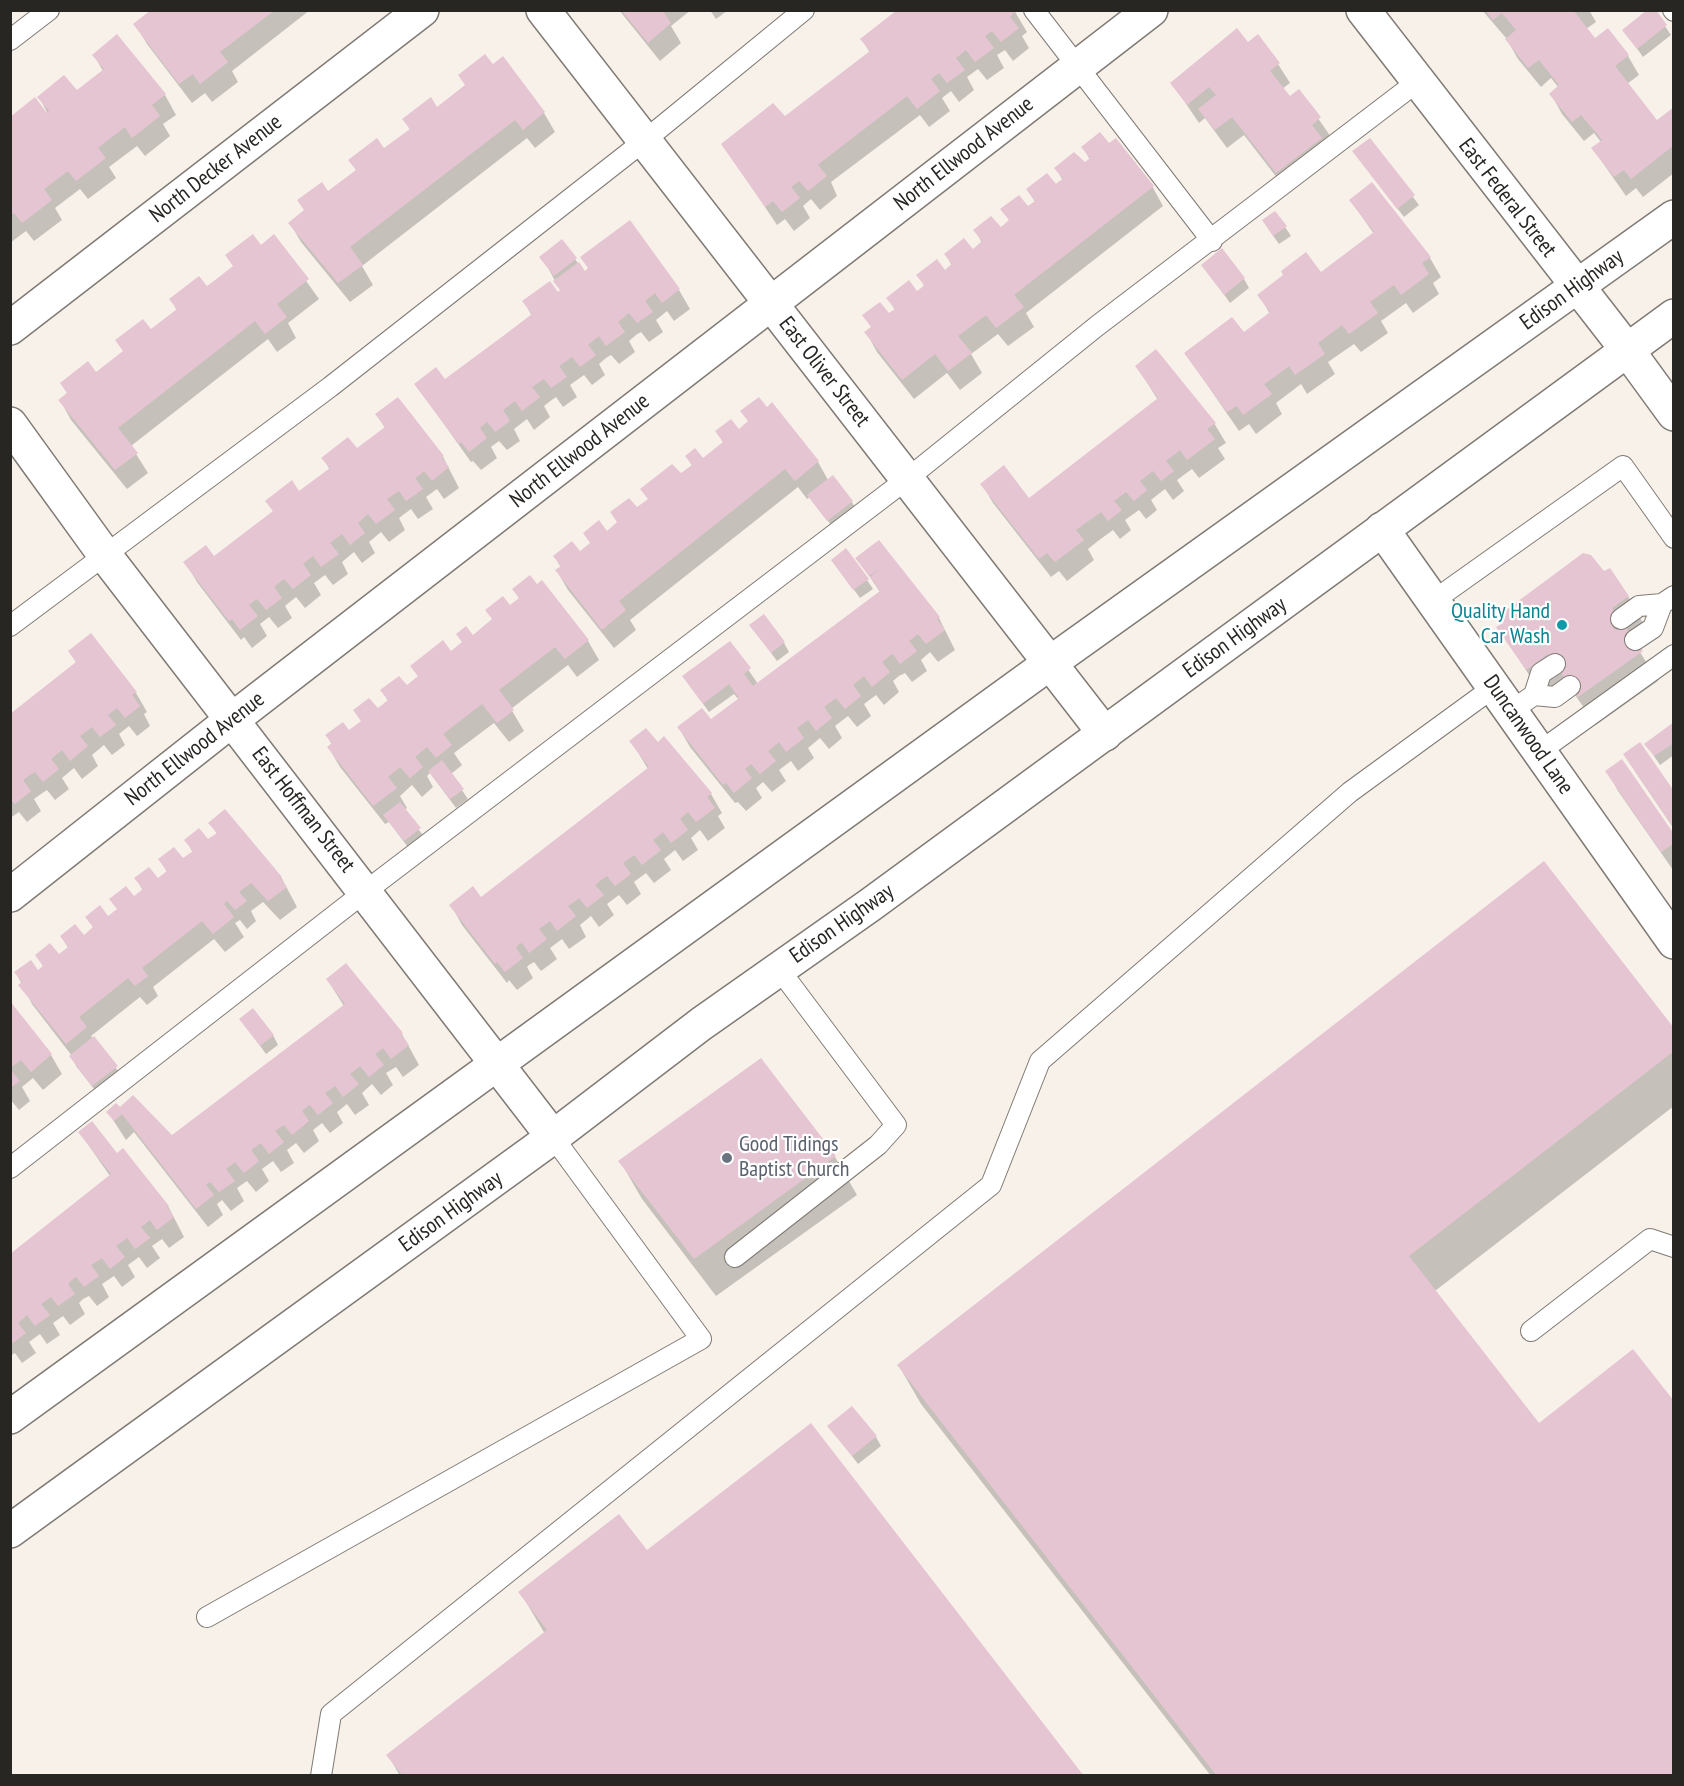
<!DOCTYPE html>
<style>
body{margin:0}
#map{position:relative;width:1684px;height:1786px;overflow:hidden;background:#f8f1ea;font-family:"PT Sans Narrow",sans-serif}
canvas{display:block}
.frame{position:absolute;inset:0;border:12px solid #282623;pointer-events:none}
</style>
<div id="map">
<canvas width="1684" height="1786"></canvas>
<div class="frame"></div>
</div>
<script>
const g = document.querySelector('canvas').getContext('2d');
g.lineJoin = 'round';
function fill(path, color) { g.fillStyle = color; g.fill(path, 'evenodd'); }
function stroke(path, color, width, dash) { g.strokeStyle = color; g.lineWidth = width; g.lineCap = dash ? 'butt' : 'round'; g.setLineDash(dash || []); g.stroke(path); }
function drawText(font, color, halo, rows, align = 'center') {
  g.font = font + ' "PT Sans Narrow",sans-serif'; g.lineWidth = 4.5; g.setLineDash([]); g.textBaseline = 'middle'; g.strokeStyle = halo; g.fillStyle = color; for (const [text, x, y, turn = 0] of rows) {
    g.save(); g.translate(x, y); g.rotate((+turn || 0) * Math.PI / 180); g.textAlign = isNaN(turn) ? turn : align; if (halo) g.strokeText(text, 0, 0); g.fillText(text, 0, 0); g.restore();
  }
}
fill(new Path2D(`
 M153,10h157l-78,61 6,11 -26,20 -7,-9 -13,10 -45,-59 -12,-20z
 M619,10h72l-20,16 10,17 -21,18z
 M710,10h17v1l-11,8z
 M1014,10l13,22 -5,4 7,12 -16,13 -8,-11 -8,5 7,13 -17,12 -9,-11 -11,8 7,13 -15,12 -8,-11 -9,7 8,13 -21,16 -9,-12 -89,67 6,14 -17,14 -9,-11 -8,7 7,12 -16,13 -9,-12 -8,6 -54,-81 62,-26 85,-65 -8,-14z
 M1482,10h107l7,12 -10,7 9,12 33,15 11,19 -12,9 29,38 18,-13v64l-31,24 -7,-9 -10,8 -33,-47 8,-7 -7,-9 -10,8 -22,-27 -11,-20 8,-6 -8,-10 -10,9 -23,-28 -12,-21z
 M1654,10l17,25 -28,22 -19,-27z
 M117,36l48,59 11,20 -13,9 7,12 -25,20 -8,-10 -28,21 7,11 -28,21 -8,-10 -25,19 7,12 -28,21 -8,-10 -16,12v-124l38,-5 -9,-17 38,-4 26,-22 -9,-16z
 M1247,44l31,20 12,19 -8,6 7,10 10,-8 32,46 -43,55 -44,-57 -17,13 -22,-30 -6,5 -27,-40z
 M493,66l51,47 11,19 -20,16 -8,-10 -165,128 11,19 -23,17 -49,-60 -11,-19 67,-51 -7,-12 33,-10 27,-20 -6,-11 33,-10z
 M1370,140l49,65 -15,12 -50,-65z
 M1109,145l43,41 11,20 -137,107 8,14 -26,19 -10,-12 -27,20 11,19 -22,17 -13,-17 -33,26 -37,-47 -11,-20 6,-4 -8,-12 25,-1 6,-5 -7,-12 29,-5 8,-6 -7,-12 27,-3 7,-6 -6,-11 26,-4 10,-8 -7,-13 26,-1 9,-7 -8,-13 26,-1 7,-6 -7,-12 27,-4 8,-5 -7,-13 29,-4 5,-4 -7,-13z
 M1351,201l79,57 11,19 -8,6 6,11 -26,19 -7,-10 -25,18 7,12 -27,19 -7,-8 -26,18 7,12 -28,20 -6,-10 -25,19 6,11 -26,20 -7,-10 -10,7 -53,-77 57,-20 27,-20 -11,-19 62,-21 53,-40z
 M1285,227l6,9 -12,8 -10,-14z
 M274,236l45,63 -31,24 8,15 -19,14 -9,-13 -137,107 17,27 -21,16 -56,-69 -11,-20 64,-48 -7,-11 33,-10 27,-20 -6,-12 35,-11 28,-21 -7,-11 33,-9z
 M562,241l23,32 94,17 11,19 -16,12 -7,-10 -11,9 7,12 -14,10 -8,-10 -5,3 -7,6 6,11 -16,12 -8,-9 -5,3 -7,6 6,11 -13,10 -8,-10 -14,10 7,12 -14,10 -7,-10 -7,5 -5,4 6,11 -16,13 -7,-11 -13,10 6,12 -13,9 -8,-9 -8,6 6,11 -16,12 -8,-9 -2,1 -55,-77 29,-4 87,-65 -8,-14 37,-10 -14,-26z
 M1203,265l41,14 5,9 -19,15z
 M1137,367l77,56 12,20 -8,5 7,11 -26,19 -7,-9 -15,11 7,11 -11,9 -8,-11 -14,11 6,10 -11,9 -7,-9 -14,10 6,10 -11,9 -7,-9 -15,11 -10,8 6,11 -27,21 -8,-10 -8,6 -58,-74 -11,-19 47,16 129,-100z
 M772,404l46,58 10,18 24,22 5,9 -23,18 -24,-32 -3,2 -9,-12 -168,133 6,10 -22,18 -46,-58 -11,-19 4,-3 -6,-11 25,-3 69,-54 -7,-10 39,-14 11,-10 -5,-9 16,3 21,-16 -7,-12 21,-1 11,-9 -7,-10 25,-3z
 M377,415l66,42 16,31 -15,11 -7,-10 -11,8 7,12 -15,10 -7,-10 -12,9 6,12 -16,12 -8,-10 -12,10 6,11 -13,10 -8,-11 -12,10 6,12 -15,11 -8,-10 -11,8 7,12 -16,13 -9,-11 -11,9 7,12 -14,10 -9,-11 -9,7 7,12 -15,12 -8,-11 -3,3 -44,-58 -12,-20 29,-3 60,-46 -7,-12 32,-8 31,-23 -7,-12 34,-8 28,-22z
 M833,561l34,19 6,9 -13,9z
 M894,561l45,57 16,32 -17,12 -8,-10 -9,8 6,11 -15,11 -7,-9 -6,3 -6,5 6,11 -15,13 -8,-10 -12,9 7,12 -14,11 -9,-11 -13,10 7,12 -13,11 -9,-11 -12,10 6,10 -16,13 -7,-10 -12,9 7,11 -14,11 -9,-10 -7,6 6,10 -16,13 -8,-9 -3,1 -45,-56 -11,-19 31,-7 29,-21 -5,-6 -25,18 -19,-26 40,-43 28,41 122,-92 -17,-25z
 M1604,573l24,23 16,29 -14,11 28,45 -62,44 -30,-43 -22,16 -46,-71z
 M514,589l74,52 11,19 -22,17 -9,-12 -57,44 13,22 -15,11 -15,-19 -40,30 8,12 -11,9 17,25 -12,9 -26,-35 -3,3 6,11 -11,10 -10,-12 -12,11 7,12 -3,2 21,28 -15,12 -21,-28 -4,2 -45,-57 -11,-19 3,-3 -5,-9 22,-4 13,-10 -7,-11 23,-1 10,-9 -6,-11 24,-2 13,-10 -7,-12 39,-13 69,-53z
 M751,626l33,17 5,9 -12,9z
 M70,652l66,41 11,19 -3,2 6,12 -13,10 -8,-10 -10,8 6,11 -13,10 -8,-10 -12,10 6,11 -16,13 -8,-11 -12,10 7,11 -14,11 -8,-10 -6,4 -7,5 7,12 -14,11 -8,-10 -9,6v-102l67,-52z
 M1674,724v31l-14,10 -14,-21z
 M664,739l47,55 11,19 -4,3 7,12 -17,13 -8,-11 -9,8 7,12 -15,11 -8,-11 -11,9 7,11 -17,13 -8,-10 -12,9 7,12 -14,11 -8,-10 -12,9 7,11 -15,12 -8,-11 -11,9 6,12 -17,12 -7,-10 -12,9 7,11 -16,12 -7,-9 -5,3 -2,2 6,11 -16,12 -8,-10 -2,3 -45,-58 -11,-20 30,-6 167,-130 -17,-28 27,3z
 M1625,754l49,40v35l-38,-56z
 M1607,771l67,66 -1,33 -55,-79z
 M225,811l56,66 16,30 -17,13 -17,-18 -12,9 5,10 -9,8 -7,-9 -5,3 9,14 -19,15 -11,-13 -61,48 5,9 -11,9 -7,-8 -49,39 31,40 -24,18 -22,-28 -4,-10 -40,-52 -16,-31 22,-1 6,-4 -7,-12h22l9,-8 -6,-11h21l11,-8 -7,-11h21l10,-8 -7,-10 23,-2 9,-7 -7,-13 22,2 9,-8 -7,-12 23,1 10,-8 -7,-13 22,1 9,-7 -7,-11z
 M346,965l56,69 17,31 -16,12 -7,-10 -10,6 7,12 -12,10 -9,-11 -10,9 7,12 -14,10 -8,-11 -10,8 6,11 -13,10 -8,-10 -9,7 6,11 -15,12 -8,-10 -9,7 7,13 -13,9 -8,-11 -11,8 7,12 -13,11 -9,-11 -10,7 7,13 -13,10 -9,-11 -5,4 6,11 -15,12 -74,-95 -8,8 -18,-28 8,-7 56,32 172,-131 -17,-27z
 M10,1004l41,51 11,19 -19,16 -10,-12 -11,9 8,14 -11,9 -9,-11z
 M241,1020l32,15 5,10 -12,9z
 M1674,1030v76l-239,185 239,485h-463l-290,-372 -22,-38z
 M760,1060l75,97 22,38 -141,101 -74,-97 -22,-38z
 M80,1133l37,22 51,51 16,31 -15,11 -7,-9 -10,7 8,12 -13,10 -8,-11 -11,8 7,12 -13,10 -8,-11 -12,8 7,13 -12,9 -8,-10 -6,3 -4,4 6,11 -15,11 -7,-9 -10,7 7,12 -13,9 -7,-10 -11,8 7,11 -14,10 -7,-10 -5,3v-100l100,-80z
 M829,1426l47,11 5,9 -23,18z
 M647,1552l435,224h-682l-12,-21 157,-121 -25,-42z`), '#0003');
fill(new Path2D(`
 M151,10h124l-55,42 8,10 -28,22 -7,-10 -14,10 -46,-60z
 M621,10h41l9,13 -23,20z
 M897,10h119l-6,7 9,11 -18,14 -9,-11 -7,5 9,12 -19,14 -9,-12 -10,8 9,12 -18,13 -8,-10 -8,6 9,12 -23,18 -10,-13 -87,67 -2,2 9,11 -19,15 -9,-10 -8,6 9,11 -18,14 -9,-11 -8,6 -44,-63 52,-41 12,13 85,-65 -10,-12z
 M1485,10h88l22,28 13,-10 21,27 -14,11 42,54 17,-13v38l-43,34 -7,-9 -10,7 -23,-29 11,-8 -9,-11 -12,-14 -9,7 -23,-28 10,-9 -20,-25 -11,8 -23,-29 11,-9 -14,-17 -9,7z
 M1647,10h9l11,15 -30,24 -15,-19z
 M1237,28l11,14 10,-8 22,29 -10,8 20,25 9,-7 22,28 -9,8 10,13 -46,35 -44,-56 -17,13 -17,-21 18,-14 -7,-8 -22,18 -17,-22z
 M117,34l49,60 -14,11 8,11 -28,22 -7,-11 -13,10 -14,11 8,10 -30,23 -8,-10 -24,18 8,11 -30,23 -8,-10 -4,2v-98l25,-20 12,16 2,-2 -12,-14 27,-22 13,15 27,-21 -12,-14z
 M485,54l8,10 10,-8 42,56 -22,18 -8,-10 -165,127 13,18 -25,18 -50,-60 16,-13 -7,-10 25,-18 6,9 28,-21 -8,-10 29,-22 7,10 26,-19 -8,-10 29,-22 6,10 28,-22 -7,-10z
 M1100,132l9,11 7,-5 38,48 -140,109 10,12 -28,21 -10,-13 -28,21 14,17 -24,18 -13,-17 -33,26 -38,-48 7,-5 -9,-12 18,-13 9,11 6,-4 -9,-11 23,-18 8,11 4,-3 3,-3 -8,-10 21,-16 8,11 3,-3 4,-3 -8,-10 20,-16 9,11 9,-8 -9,-11 18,-14 10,11 8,-7 -9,-11 19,-14 9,11 7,-5 -9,-12 21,-16 9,11 2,-2 5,-3 -9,-11 20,-16 11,10 5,-4 -9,-11z
 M1370,138l45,57 -18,14 -45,-58z
 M1372,182l59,75 -9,6 7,11 -28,21 -7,-10 -24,17 8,11 -29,21 -7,-9 -24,18 7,11 -30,21 -6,-9 -13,10 -12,8 8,10 -29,21 -6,-9 -10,6 -43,-59 48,-36 12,15 26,-20 -13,-17 26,-20 -2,-4 25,-19 15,20 53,-40 -25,-32z
 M1275,211l12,15 -14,10 -11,-16z
 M630,220l50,69 -18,14 -7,-10 -10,8 8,11 -16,11 -8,-10 -4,3 -7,6 7,10 -19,14 -7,-10 -4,3 -7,6 8,10 -16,12 -8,-10 -13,9 8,11 -16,11 -7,-9 -12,8 8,10 -18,14 -7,-10 -12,9 7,11 -15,11 -8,-10 -5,4 -2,2 7,10 -18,14 -8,-10 -2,2 -45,-60 22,-17 9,12 58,-43 29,-22 -10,-13 28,-20 8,11 2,-2 -7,-9 26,-19 6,9 3,-3 -8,-11z
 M253,234l8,11 13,-11 35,45 -32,25 10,13 -22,17 -10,-13 -137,107 20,25 -23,17 -57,-70 9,-7 -7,-10 28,-22 8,11 27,-21 -8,-11 28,-21 8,10 26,-20 -8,-10 30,-23 8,10 12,-9 14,-11 -8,-11z
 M562,239l15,19 -23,18 -15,-19z
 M1222,248l23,30 -21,17 -23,-30z
 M1156,349l60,74 -9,6 8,10 -28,21 -7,-10 -14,11 8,10 -13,10 -8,-10 -13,10 7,9 -13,11 -8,-9 -12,9 8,9 -14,11 -7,-9 -14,10 -11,8 8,10 -29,22 -8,-9 -8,6 -59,-75 24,-19 25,33 129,-100 -23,-32z
 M398,397l46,59 -2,2 7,9 -17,14 -8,-10 -3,3 -6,4 8,11 -17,12 -7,-10 -12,8 8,11 -19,14 -8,-10 -10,9 7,10 -15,12 -8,-11 -12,9 9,11 -18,13 -8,-11 -10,8 8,11 -18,14 -9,-10 -4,3 -6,5 8,11 -16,12 -9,-11 -8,6 9,11 -18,14 -8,-11 -3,2 -46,-59 23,-17 8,11 59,-45 -8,-10 27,-21 7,11 31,-23 -9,-10 27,-21 9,11 28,-21 -10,-13z
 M759,397l8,10 5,-5 47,59 -24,20 -10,-12 -166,132 7,9 -24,20 -47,-60 6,-4 -8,-10 19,-15 8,10 10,-8 -7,-10 16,-13 8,11 10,-9 -7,-10 19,-14 8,9 11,-8 -8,-10 32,-25 9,9 11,-8 -7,-9 10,-8 8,10 20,-16 -8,-11 16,-12 8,10 9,-8 -8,-10z
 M833,475l20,26 -26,20 -20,-26z
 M879,540l61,77 -3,2 8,11 -19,14 -8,-10 -9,7 8,10 -17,13 -7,-10 -5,3 -6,5 8,10 -18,15 -8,-11 -11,9 8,11 -16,13 -9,-11 -12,9 8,11 -16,13 -8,-11 -11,8 7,10 -18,14 -7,-10 -11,9 8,10 -16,13 -9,-10 -6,5 7,9 -18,15 -8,-10 -3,2 -46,-58 25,-19 9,11 28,-21 -10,-14 -26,20 -21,-28 48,-35 21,27 -7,6 9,12 127,-95 -10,-14 9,-8 -10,7 -14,-18z
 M846,548l23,31 -16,11 -22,-30z
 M1583,553l8,2 13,16 6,-3 19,28 -17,12 31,43 -65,46 -30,-43 -22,16 -30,-43 7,-4 -5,-7z
 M530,575l7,9 5,-4 47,60 -24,19 -10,-12 -26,20 -30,23 15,20 -17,13 -15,-19 -39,30 9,11 -16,13 -9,-11 -12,10 8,10 -13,11 -10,-11 -12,10 9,11 -24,18 -46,-59 5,-4 -7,-8 18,-13 6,8 12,-9 -8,-11 16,-12 9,10 10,-8 -8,-10 19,-14 8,9 11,-9 -8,-10 33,-26 8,11 11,-9 -6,-8 10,-8 7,9 19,-16 -7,-9 18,-14 7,9 9,-7 -7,-9z
 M764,614l21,28 -14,11 -22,-28z
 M91,633l46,59 -5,3 8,11 -15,12 -8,-10 -9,7 8,10 -16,12 -8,-10 -12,9 8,10 -18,15 -8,-11 -11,9 8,10 -16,13 -8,-10 -5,3 -7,5 8,11 -16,13 -5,-5v-85l66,-52 -8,-11z
 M1674,722v21l-20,13 -10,-12z
 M646,728l12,14 6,-6 48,57 -5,4 8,11 -19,14 -8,-10 -8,7 8,11 -17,13 -8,-11 -10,8 8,10 -19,15 -8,-10 -4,3 -7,5 8,11 -16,12 -8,-10 -6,4 -6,5 9,10 -17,13 -8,-10 -5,4 -6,4 8,10 -19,15 -7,-10 -4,3 -7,5 8,10 -18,14 -7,-10 -4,2 -2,3 7,10 -18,14 -8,-10 -2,2 -46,-59 24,-19 8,11 168,-130 -20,-26z
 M1640,742l34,49v37l-51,-74z
 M1622,759l52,75v9l-13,9 -56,-81z
 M442,760l22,29 -14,10 -22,-28z
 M400,802l21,26 -17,13 -21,-26z
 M225,809l57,68 -2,1 7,9 -19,14 -17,-18 -12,9 8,9 -12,9 -8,-9 -3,3 10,13 -21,17 -11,-13 -60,47 6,8 -13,10 -7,-8 -49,39 8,10 -21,17 -48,-59 4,-3 -8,-10 17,-12 7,10 5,-4 -8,-11 15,-12 9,11 9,-7 -8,-11 15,-12 9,11 9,-8 -8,-10 15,-12 8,11 9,-7 -8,-10 17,-13 8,10 9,-7 -9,-11 15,-11 9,11 9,-7 -9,-12 16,-12 9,11 10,-7 -9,-11 15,-12 9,11 9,-6 -9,-10z
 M1544,861l130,167v23l-265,205 130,167 94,-74 41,52v375h-457l-320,-411z
 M346,963l57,70 -2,1 8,11 -18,14 -8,-11 -8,6 9,11 -15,12 -9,-11 -10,8 9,10 -16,13 -8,-11 -10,7 8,10 -15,12 -8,-10 -2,1 -6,5 7,10 -17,14 -8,-10 -9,6 9,11 -15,12 -8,-11 -10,7 8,11 -15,12 -9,-11 -9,7 9,12 -16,11 -9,-10 -4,3 8,10 -18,14 -74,-95 -8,7 -8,-9 10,-9 4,4 13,-12 39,40 173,-131 -19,-25z
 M10,1001l42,53 -21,18 -10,-12 -11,8z
 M253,1008l21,27 -14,11 -21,-27z
 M94,1036l24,30 -26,20 -23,-30z
 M761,1058l75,98 -142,103 -76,-98z
 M10,1069l10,12 -10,7z
 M92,1121l25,32 6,-5 46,58 -2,1 7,10 -17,13 -7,-10 -9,7 9,11 -15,11 -8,-11 -11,8 9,11 -15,12 -8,-11 -11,7 8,11 -15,11 -8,-10 -4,3 -4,4 7,10 -17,12 -7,-9 -10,7 9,11 -15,11 -8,-11 -3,3 -6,5 8,10 -16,12v-91l101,-80 -33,-42z
 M852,1406l25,30 -25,20 -25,-30z
 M811,1423l273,353h-681l-17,-21 161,-125 -29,-38 101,-78 28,36z`), '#e6c5d2');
const service = new Path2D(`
 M1034,10l178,231
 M1673,10l1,1
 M10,40l39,-30
 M1433,601l190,-135 51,72
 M1621,619l18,-13 23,-2 12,-8
 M10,626l320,-239 314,-246 160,-131
 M1635,640l18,-12 9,-24
 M1534,695l21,2 15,-11
 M1511,711l23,-16 7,-22 14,-9
 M1539,752l135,-97
 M10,1168l356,-277 541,-412 190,-153 320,-244
 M735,1257l143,-112 18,-20 -117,-156
 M1531,1331l119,-92 24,8
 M207,1617l494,-278 -148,-202
 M321,1776l10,-62 660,-529 49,-124 310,-269 144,-105`);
const minor = new Path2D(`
 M543,10l562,724
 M10,328l412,-318
 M10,424l94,130 449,583
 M1382,529l292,413
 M10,895l223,-176 918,-709`);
const tertiary = new Path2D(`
 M1363,10l265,341 46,63`);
const secondary = new Path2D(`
 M10,1417l1040,-754 624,-446
 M10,1531l543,-394 148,-113 169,-119 804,-589`);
stroke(service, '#807a74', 22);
stroke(minor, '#807a74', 36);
stroke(tertiary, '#807a74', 36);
stroke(secondary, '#807a74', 36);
stroke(service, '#fff', 20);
stroke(minor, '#fff', 33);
stroke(tertiary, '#fff', 33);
stroke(secondary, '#fff', 33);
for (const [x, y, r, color] of [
 [1562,625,6,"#0f9aa8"],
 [727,1158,6,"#6b7280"]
]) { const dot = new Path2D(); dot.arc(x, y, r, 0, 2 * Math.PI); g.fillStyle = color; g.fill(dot); stroke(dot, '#fff', 2); }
drawText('22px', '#282623', '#fff', [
 ["North Ellwood Avenue",964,154,-38],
 ["North Decker Avenue",216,169,-38],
 ["East Federal Street",1507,198,52],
 ["Edison Highway",1572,290,-36],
 ["East Oliver Street",824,372,52],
 ["North Ellwood Avenue",580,451,-38],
 ["Edison Highway",1235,638,-36],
 ["Duncanwood Lane",1528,735,55],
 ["North Ellwood Avenue",195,749,-38],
 ["East Hoffman Street",303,810,52],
 ["Edison Highway",842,924,-35],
 ["Edison Highway",451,1212,-36]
]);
drawText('22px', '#0d838f', '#fff', [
 ["Quality Hand",1550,612],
 ["Car Wash",1550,637]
], 'right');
drawText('22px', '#5b616d', '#fff', [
 ["Good Tidings",739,1145],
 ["Baptist Church",739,1170]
], 'left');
</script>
